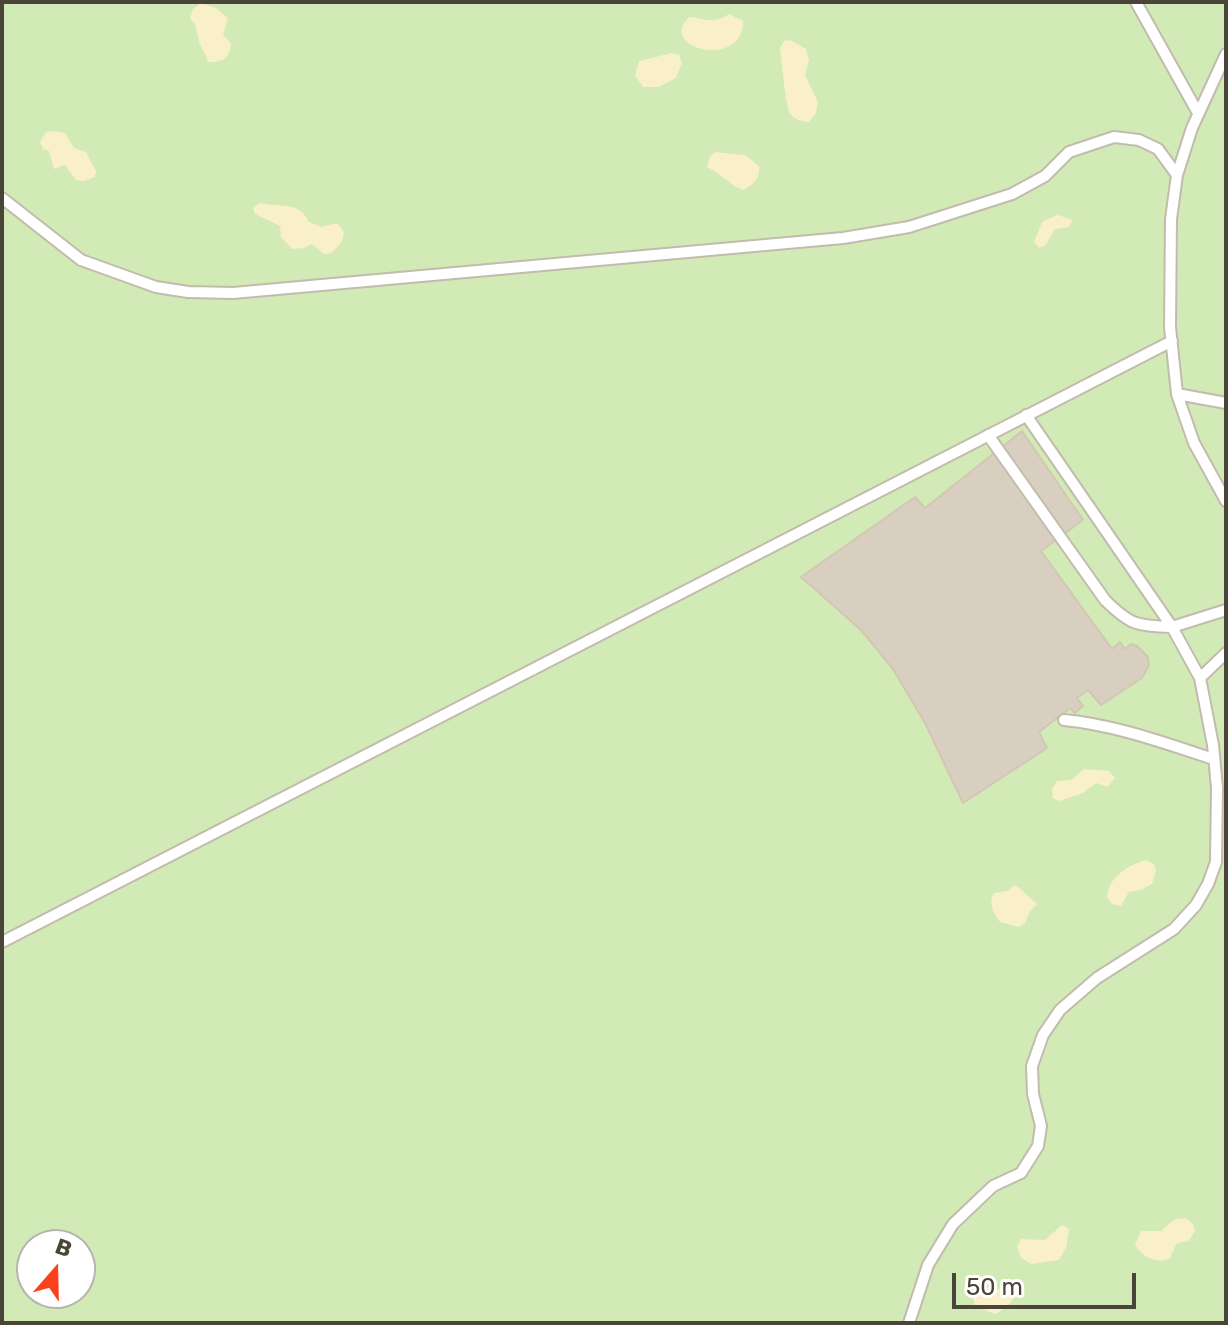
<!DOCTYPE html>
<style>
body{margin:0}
#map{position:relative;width:1228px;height:1325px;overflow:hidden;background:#f6f3ec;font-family:Rubik,sans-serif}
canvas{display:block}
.frame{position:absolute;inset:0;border:4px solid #4b4439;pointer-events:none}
.north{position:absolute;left:16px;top:1229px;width:80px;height:80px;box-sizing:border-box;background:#fff;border:2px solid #b7b4b0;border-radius:50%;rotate:20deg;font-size:22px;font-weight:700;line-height:32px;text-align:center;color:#4b4439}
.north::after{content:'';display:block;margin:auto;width:28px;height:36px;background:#fc3f1d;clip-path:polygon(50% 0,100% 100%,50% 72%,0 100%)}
.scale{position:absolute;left:952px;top:1273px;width:184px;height:36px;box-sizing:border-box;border:4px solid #4b4439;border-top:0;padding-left:10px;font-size:24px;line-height:28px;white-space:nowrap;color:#4b4439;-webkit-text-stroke:6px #fff;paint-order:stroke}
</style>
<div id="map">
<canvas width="1228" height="1325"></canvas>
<div class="frame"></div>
<div class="north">B</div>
<div class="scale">50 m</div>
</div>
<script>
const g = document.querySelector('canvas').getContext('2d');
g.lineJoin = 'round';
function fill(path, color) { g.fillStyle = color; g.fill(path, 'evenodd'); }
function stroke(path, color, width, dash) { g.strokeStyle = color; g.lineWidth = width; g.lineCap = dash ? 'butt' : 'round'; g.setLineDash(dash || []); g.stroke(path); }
fill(new Path2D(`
 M2,2h1224v1321h-1224zM32,1245h48v48h-48z`), '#d2eab5');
fill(new Path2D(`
 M201,3l15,5 12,10 -5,17 8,8c-1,15 -8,20 -23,19 -2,-9 -9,-16 -10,-25 -2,-9 -1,-11 -8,-19l3,-9z
 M729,14l14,7c1,49 -87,28 -54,-4 17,2 26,7 40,-3z
 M790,40l16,9 3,11 -4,16 13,26 -2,11 -7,9c-6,-1 -14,-2 -18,-7 -6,-7 -9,-55 -11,-67l4,-7z
 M672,53l7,2 3,8 -6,15 -17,9h-16l-8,-12 4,-14z
 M54,131l11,2 9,15 12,4 10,19 -1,6 -11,4 -8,-1 -11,-15 -11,4 -5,-18 -6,-2 -3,-7 6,-10z
 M715,152l30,3 14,11c2,11 -6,20 -16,24 -14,-5 -22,-17 -36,-23l2,-9z
 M260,203c21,5 38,-3 49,19l13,5 15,-4 7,9 -2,10 -11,11 -7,1 -12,-10 -8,4 -12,1 -11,-12 -1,-11 -25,-12 -2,-6z
 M1058,215l15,5 -4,7 -14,2 -9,16 -7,3 -5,-6 8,-20z
 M1084,769l25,2 6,7 -7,9 -12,-4 -13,10 -24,8 -6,-3 -1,-9 5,-8 14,-1z
 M1146,860l8,4 2,6 -4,14 -11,6 -12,2 -8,14 -9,-2 -5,-6c1,-21 20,-32 39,-38z
 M1013,886h4l20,18 -7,7 -5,12 -6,4 -19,-5c-7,-9 -12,-19 -6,-29l14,-2z
 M1186,1218l7,6 2,7 -6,10 -12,2 -7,15c-12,7 -28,-1 -35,-13l6,-14h20l14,-12z
 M1062,1225l7,4 -3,19 -7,12 -28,4 -10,-6 -4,-12 4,-7 24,1z
 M1009,1281l10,4c-5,15 -9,22 -24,29l-20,-8 -2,-8 5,-8 18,1z`), '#f9efc9');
const building = new Path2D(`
 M1022,431l61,89 -42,31 71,98 8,-7 5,7 6,-5 6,2 11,11 1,8 -7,13 -41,27 -13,-15 -11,8 6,8 -8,7 -5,-5 -31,24 8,16 -84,55 -38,-80 -32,-54 -32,-39 -60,-53 114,-80 10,11z`);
fill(building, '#d8cfc1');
stroke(building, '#d3c7b4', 2);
const service = new Path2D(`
 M1136,2l62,111
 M1226,54l-34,74 -15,47 -6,44 -1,108 7,67 17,49 32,58
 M2,198l79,62 75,27 32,5 45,1 610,-55 66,-11 103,-33 33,-18 24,-24 45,-15 25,3 19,9 19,26
 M1177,394l49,9
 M1026,415l146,212 54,-17
 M988,435l117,165c25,25 32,26 67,27l28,51 26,-25
 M1064,720c52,5 100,23 150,39
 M2,942l1170,-601
 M909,1323l19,-58 25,-41 40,-38 28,-13 17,-27 3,-20 -8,-32 -1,-28 11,-31 17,-25 37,-32 77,-49 22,-24 12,-21 8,-22 1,-74 -4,-43 -13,-67`);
stroke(service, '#c2bbae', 14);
stroke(service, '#fff', 10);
</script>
